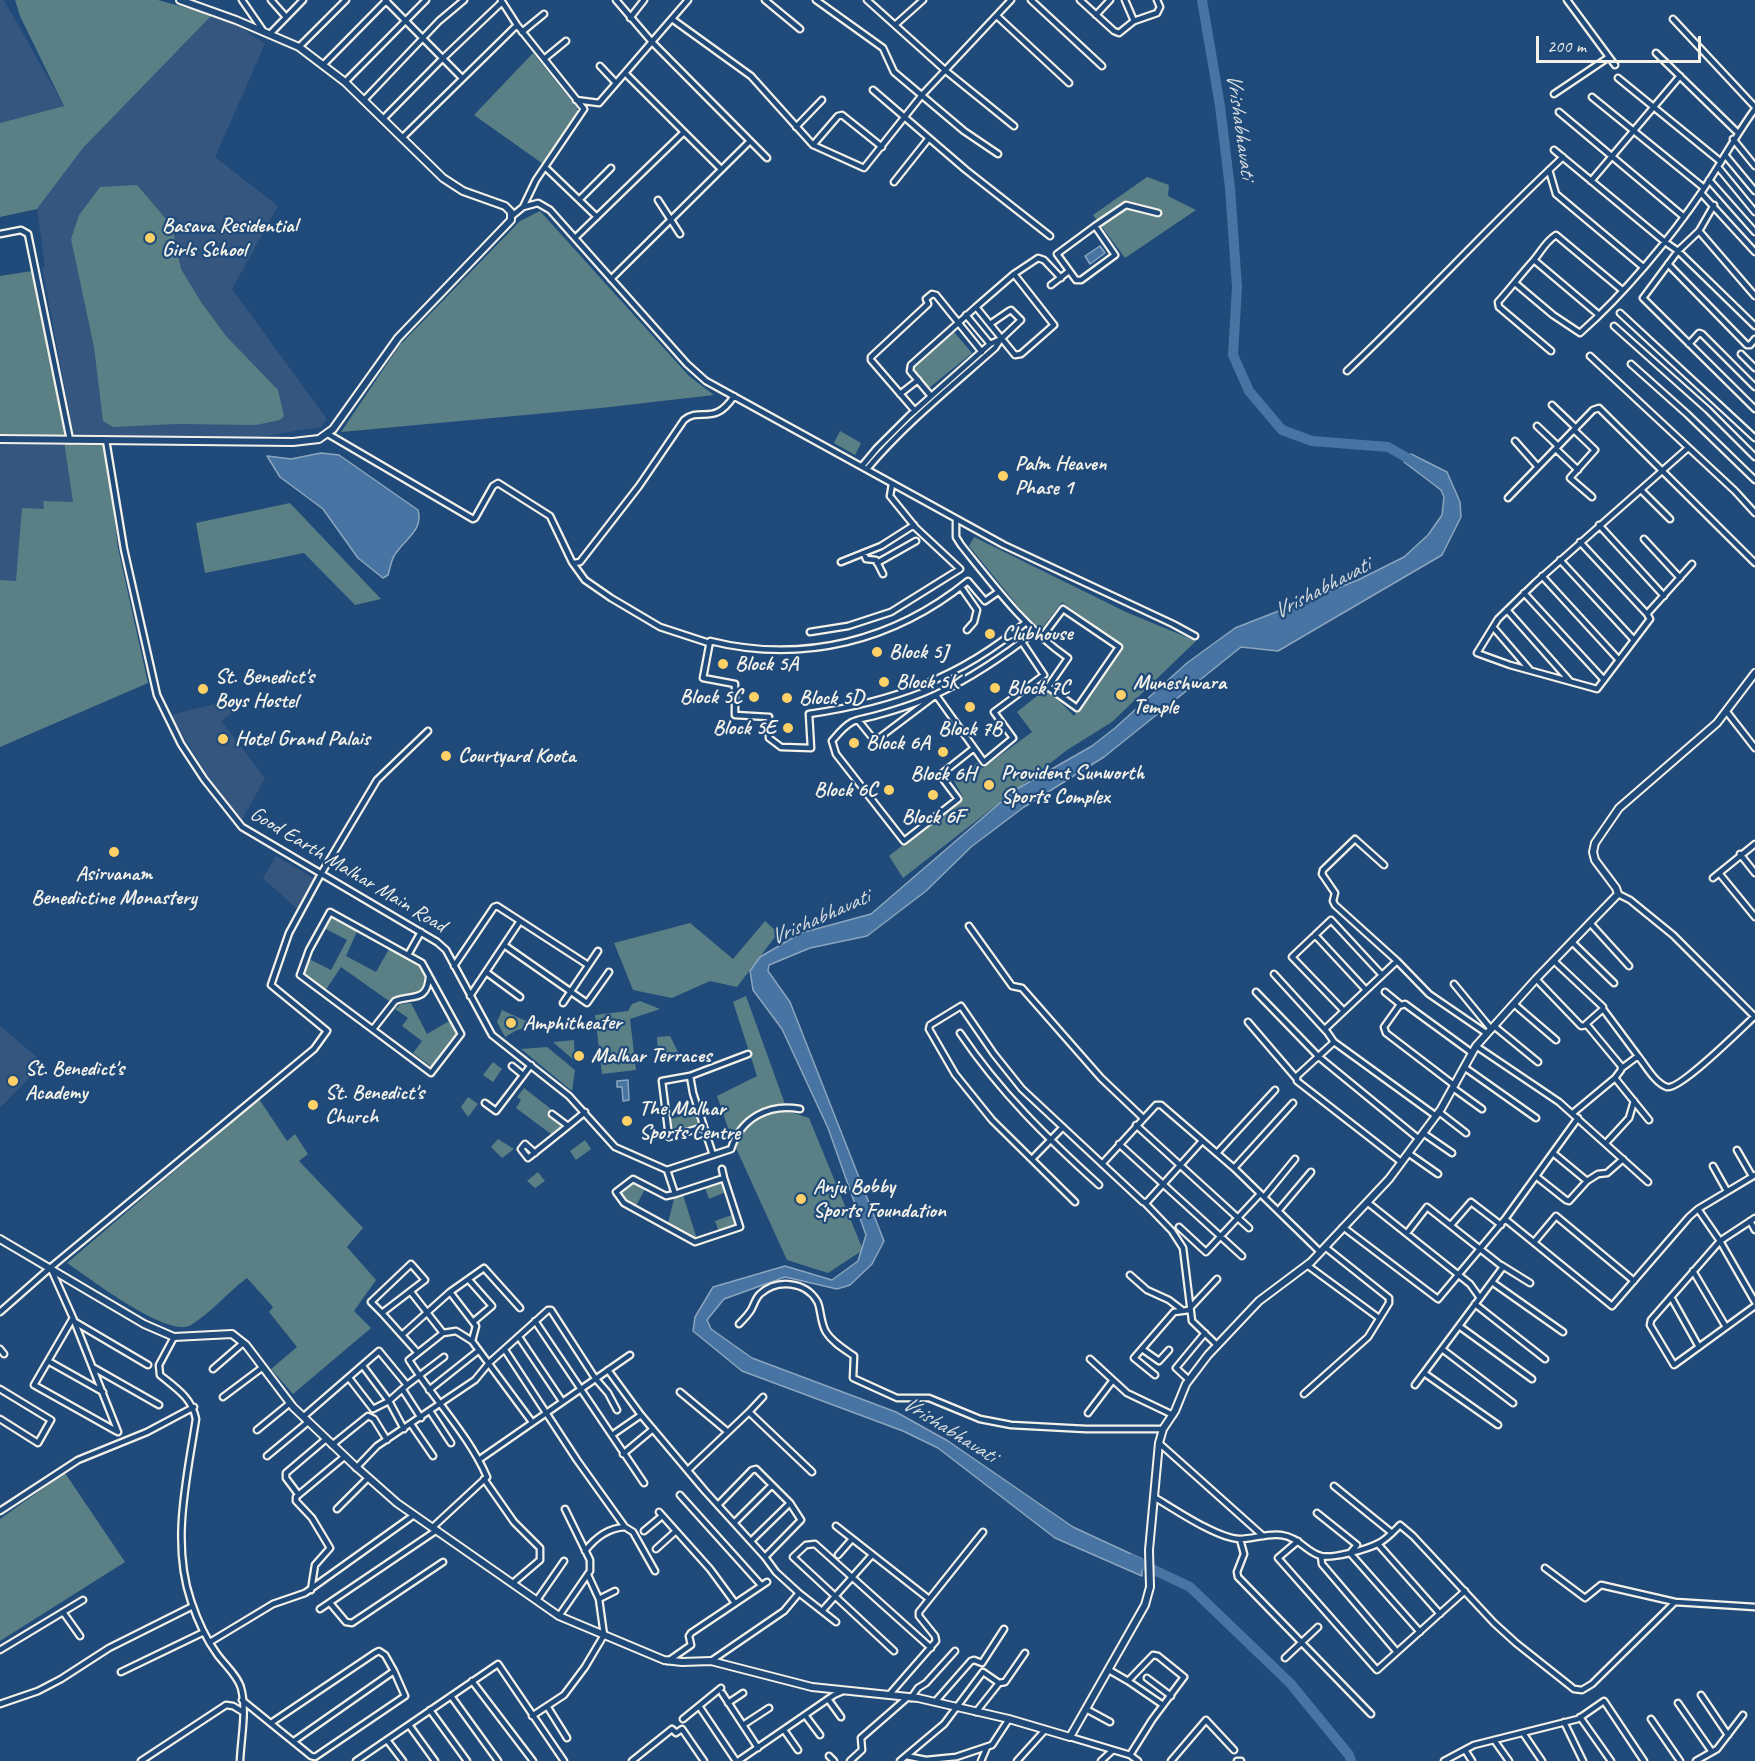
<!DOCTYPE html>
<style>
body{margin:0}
#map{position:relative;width:1755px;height:1761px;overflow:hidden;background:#1f4a7a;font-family:Caveat,sans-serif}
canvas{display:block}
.scale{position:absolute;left:1536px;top:36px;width:165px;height:27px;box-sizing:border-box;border:3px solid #f4f1e8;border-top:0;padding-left:8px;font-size:18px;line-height:21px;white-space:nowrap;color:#f4f1e8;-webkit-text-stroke:4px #1f4a7a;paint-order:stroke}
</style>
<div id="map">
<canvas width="1755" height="1761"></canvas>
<div class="scale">200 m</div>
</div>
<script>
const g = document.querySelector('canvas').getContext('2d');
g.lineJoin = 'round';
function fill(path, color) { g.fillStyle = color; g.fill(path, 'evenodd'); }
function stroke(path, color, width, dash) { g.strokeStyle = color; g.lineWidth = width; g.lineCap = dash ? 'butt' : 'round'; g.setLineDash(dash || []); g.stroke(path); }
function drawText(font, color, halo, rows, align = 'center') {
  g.font = font + ' Caveat,sans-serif'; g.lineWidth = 4.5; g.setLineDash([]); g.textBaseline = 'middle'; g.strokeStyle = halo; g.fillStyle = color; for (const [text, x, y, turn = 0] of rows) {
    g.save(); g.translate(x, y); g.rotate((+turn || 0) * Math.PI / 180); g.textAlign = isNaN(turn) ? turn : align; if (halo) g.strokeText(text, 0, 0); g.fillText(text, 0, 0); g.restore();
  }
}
fill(new Path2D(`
 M0,0h4l60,106 -64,17z
 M212,15l22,8 31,21 -50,113 63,49 -46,83 95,130 -6,8 -75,12 -172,-2 -32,-170 3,-1 -8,-57 46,-61z
 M0,441l64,1 9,60h-30l1,7 -28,73 -16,-2z
 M244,697l2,5 -25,19 44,57 -23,42 -34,-44 -38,-61z
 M276,856l39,23 -18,30 -34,-31z
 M0,1026l44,37 -44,45z`), '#35567e');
fill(new Path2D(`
 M15,0h143l54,15 -129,133 -46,61 -37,8v-94l64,-17 -44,-90z
 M533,53l44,55 1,6 -35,50 -69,-49z
 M1147,177l22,8 -1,11 28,14 -71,48 -32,-43z
 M137,185l35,41 9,43 20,33 25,34 52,54 6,26 -4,4 -24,5 -79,-1 -64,3 -10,-6 -9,-74 -23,-108 8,-24 21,-28z
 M540,211l149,165 25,19 -113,13 -260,24 58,-86 121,-125z
 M32,271l34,165 -66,-2v-158z
 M954,332l18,21 -43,35 -17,-21z
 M840,431l21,12 -6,12 -21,-12z
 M64,442l41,2 13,104 30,135 -148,64v-167l16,1 6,-73 22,1 -1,-8 30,1z
 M290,503l91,96 -26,6 -51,-52 -99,20 -9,-50z
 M974,537l152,75 70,29 -84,81 -45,28 -164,128 -14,-22 74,-59 -9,-16 23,-18 6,5 49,-36 -15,-20 30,-24 27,28 49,-70 -61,-44 -23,30 -70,-86z
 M331,915l27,14 -12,27 30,16 13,-23 31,16 5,11 -3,13c-11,10 -23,1 -33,12l-48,-34 -16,24 -23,-16 7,-16 22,11 16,-30 -23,-12z
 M765,921l13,12 -41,54 -27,-6 -38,17 -39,-8 -19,-47 76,-20 43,36z
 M746,996l39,108c-23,1 -39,10 -50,30l-7,-6 -11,-32 40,-20 -24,-74z
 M640,1001l20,8 -30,10 6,51 -34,4 -7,-59 33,-4 4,-7z
 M411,1003l16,31 24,-14 8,13 -27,34 -19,-14 9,-12 -20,-15 6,-8 -13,-9 6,-5z
 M502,1010l24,11 -1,7 -8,2 -12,7 -8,-15z
 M670,1036l8,16 -20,1 -1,-16z
 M574,1040l1,21 -22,-19z
 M547,1047l28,23 -3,21 -51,-42z
 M493,1062l9,7 -9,13 -10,-7z
 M524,1088l27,21 -4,4 15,12 -11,9 -35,-26 5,-8 -4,-3z
 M468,1097l10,7 -10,13 -7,-10z
 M259,1099l28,42 8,-7 13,20 -9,7 64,67 -16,19 29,33 -22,31 17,17 -78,66 -22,-25 26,-22 -28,-35 4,-5 -26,-29c-19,14 -36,35 -56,47 -23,14 -103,-48 -124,-62z
 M787,1111l22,7 54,132 -35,23 -41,-13 -51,-112c7,-23 27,-37 51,-37z
 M695,1112l4,14 -26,7 -2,-14z
 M498,1139l16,10 -12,9 -11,-11z
 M585,1140l6,9 -15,11 -6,-9z
 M538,1172l7,9 -10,7 -8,-7z
 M633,1181l12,8 -9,17 -12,-7 -4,-8z
 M722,1181l4,11 -17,7 -4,-11z
 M683,1195l14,44 -29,-16 6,-24z
 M732,1215l4,11 -17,6 -4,-11z
 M65,1473l60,89 -125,79v-122z`), '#5a8085');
const water = new Path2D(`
 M1100,246l5,7 -15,11 -5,-8z
 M321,453l18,2 79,55c6,21 -15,30 -24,46 -3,5 -4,13 -6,19l-5,3 -25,-20 -35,-49 -43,-32 -13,-21 24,3z
 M1411,454l36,18 13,30 1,15 -19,38 -164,96 -37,-4 -137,110 -80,50 -53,40 -45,44 -59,45 -57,12 -41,17 -1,6 22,31 94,239 -12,23 -22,21 -13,4 -52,-12 -61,22 -17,21 4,9 41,29 144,54 52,29 125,86 69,32v17l-87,-38 -117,-90 -35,-17 -161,-60 -49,-40 2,-14 18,-30 72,-21 47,14 26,-19 8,-26 -38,-107 -46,-99 -29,-39 -3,-19 10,-14 41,-24 70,-19 144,-124 77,-44 23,-18 72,-65 48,-35 123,-48 46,-23 24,-22 14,-20 2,-18 -3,-7 -37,-28z
 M628,1080l1,20 -6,1 -1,-14h-5v-6z`);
fill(water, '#4874a3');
stroke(water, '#8da6bf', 1.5);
stroke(new Path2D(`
 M1202,0l18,106 10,82 7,99 -4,68 16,36 33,39 30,11 76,6 30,17
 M1131,1559l59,28 100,96 59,72 2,6`), '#4874a3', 10);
const street = new Path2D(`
 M242,0l22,32
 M271,0l15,17
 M385,0l77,78
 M501,0l16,25 67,84 -48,71 -13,27
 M616,0l36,42 115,116
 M765,0l35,29
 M816,0l67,48 11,24 70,59 34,23
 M867,0l79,71 68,55
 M1031,0l71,66
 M1080,0l34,31 5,2 15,-12 23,-8 3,-6 -3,-7
 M1125,0l9,21
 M1567,0l48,65
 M1096,15l14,-15
 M997,16l72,67
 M630,18l14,-18
 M672,19l79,57 62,69 51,23 58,-73 89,-95
 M1673,19l82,88
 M895,25l28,-25
 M522,32l22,-18
 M270,34l33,-34
 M299,47l47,-47
 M1656,53l81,79
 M544,59l22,-18
 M324,64l63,-64
 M600,66l16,17
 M625,73l96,96
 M1618,78l103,84
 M345,82l81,-82
 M873,90l93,80 84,66
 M1554,94l55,-37
 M1592,97l112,91
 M364,100l75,-79 25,-21
 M576,100l23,3 89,-103
 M1559,112l125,105
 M383,119l58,-59 61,-58
 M796,127l26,-27
 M402,138l115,-113
 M1733,139l22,27
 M813,145l25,-29 4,-1 40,32
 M1554,150l111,92 13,9 77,75
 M1725,155l30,36
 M545,167l52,50
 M1718,167l37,45
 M1549,170l7,24 87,73
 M1709,180l46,52
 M1591,181l89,-105
 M894,182l35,-44
 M1701,193l54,59
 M580,199l31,-31
 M658,200l22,34
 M1714,205l-15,26 -21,20 -35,47 112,111
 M512,216l11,-9 15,-4 12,7 137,154 19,17 298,164 169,79 22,12
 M1095,226l20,29 -34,25h-5l-19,-26z
 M1095,226l31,-21 32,8
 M1699,231l56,65
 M0,234l21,-4 7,4 42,206
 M575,238l109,-106
 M1534,260l65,55
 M1668,264l79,81h3l5,-6
 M1014,274l40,51 -33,29 -6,1 -39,-48 38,-33 24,-16 6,2 17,18
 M611,279l139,-138
 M1515,283l38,32 27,18c44,-39 90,-94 123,-143 18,-27 33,-55 52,-81
 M1051,285l18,-14
 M1620,313l135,125
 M966,315l24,29
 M990,324l19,-13 2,-1 10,10 -20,19
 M1614,326l94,84 47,47
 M1689,344l10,-11 3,1 53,53
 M1551,351l-52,-44 -1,-5c12,-13 23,-28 35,-41 8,-9 12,-19 23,-26l66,55
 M1741,354l14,14
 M1590,356l145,135 20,22
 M1631,364l56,50 68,66
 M1347,371c74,-70 142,-145 216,-214
 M900,394l18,-14
 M931,396l-21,-25 1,-6 65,-58
 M1552,405l24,23
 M915,411l-44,-51v-3l57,-53 -2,-5 6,-5 4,1 46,57
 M1537,426l21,20
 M1574,430l21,20 -25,28 22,19
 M328,434l145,85 2,-1 18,-32 5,-3 52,33 22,46 13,18 26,18 49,29 49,16
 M106,440l18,109 33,146 24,49 23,35 38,48 195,115 9,8 46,85 77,61 46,51 52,23 64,-21c10,-31 38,-46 69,-40
 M1515,441l23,26
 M1688,448l-153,135 -37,36 -21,34 33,12 87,24 53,-70 -3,-5 45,-50
 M1556,449l22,21
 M862,466l15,-18 33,-33 80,-71 11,-5 -6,9c-44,39 -90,76 -128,121
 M1641,490l29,29
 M1508,498l85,-88 6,-2 156,155
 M956,520v17l5,8c33,41 64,83 107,113l-20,29 29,21 42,-61 -56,-38 -21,28
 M1599,525l65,71
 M1644,539l36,39
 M1580,542l67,72
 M864,553l2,6 10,1 7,14
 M1560,560l74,80
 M841,562l40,-16 33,-21
 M574,563l6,-1 59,-76 45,-66c16,-14 30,7 50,-24
 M877,563l39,-22
 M1542,576l77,84
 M961,587l16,23 -3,12 -7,8
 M998,592l-13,9 -17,-20c-74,60 -165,83 -258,60l-7,37 32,6v31l34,2v21l12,9 30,1 -2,-34c83,-12 151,-36 216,-91
 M1524,593l80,87
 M1507,610l62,70
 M1493,627l37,43
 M810,632l38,-6 43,-14 69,-43 -44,-41 -26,-32 2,-12
 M1022,642l22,33 -50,37 19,26 -29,24 -10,-14 -34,27 18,24 -54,42 -68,-87 -4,-13c6,-7 11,-14 20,-19 6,-3 15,-4 22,-6 22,-6 45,-13 65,-23 36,-17 66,-38 97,-62
 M1727,712l28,36
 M858,720l17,21 61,-46 38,53
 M1740,854l15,19
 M1384,865l-29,-26 -32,31 -1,4 13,19 -2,8 2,4 62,56 32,33 57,39
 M1719,873l36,44
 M1713,878l42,-34
 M1618,894l12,6 43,35 82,82
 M330,912l92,51 39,71 -30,39 -131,-98 9,-25z
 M1590,923l39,43
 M969,926l43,60 10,2 79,90 42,40
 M1315,935l51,55
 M1572,942l42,41
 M504,945l83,58 22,-31
 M408,955l13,-23
 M1397,961l-72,68 9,13 102,74
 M1554,961l49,46v2l-17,15
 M454,966l40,-59 3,-1 91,59
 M486,972l34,25
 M1274,974l52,57
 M1536,979l45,47 6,-1 34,41v4l-6,8 34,42
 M1454,984l37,45
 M1256,992l63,65 100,82
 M1385,992l16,13
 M470,996l50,-75
 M563,1003l35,-52
 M1514,1004l42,36
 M1603,1009l35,47 -16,12
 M1344,1011l-52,-54 39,-37 51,55
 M1248,1022l48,56
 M1494,1026l44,36
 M373,1029l22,-28c16,-7 32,2 34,-24
 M960,1033c40,59 86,104 139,152
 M1334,1042l-37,34v5l104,81
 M1476,1046l83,56 89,80
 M1638,1056c8,10 17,27 29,31 13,3 75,-59 88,-71
 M512,1066l11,9
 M1464,1067l72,51
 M690,1076l-28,5 7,56 35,-10
 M1454,1085l-68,-52 -2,-6 15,-21 6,-2 67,49
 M1453,1088l29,21
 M485,1103l11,8 35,-46
 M1439,1112l27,21
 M1573,1113l42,-35
 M552,1114l16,12
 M1136,1125l113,103
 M1423,1133l29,20
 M1606,1143l23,-25 5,-17
 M1119,1144l123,112
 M1737,1150l15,26
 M535,1153l-10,-9 -4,5 7,9c19,-15 38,-30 57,-46
 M1217,1153l58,-63
 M1408,1153l30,21
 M1553,1153l34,28
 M713,1155l-20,-62 -3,-17 58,-22
 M1032,1159l31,-32
 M1102,1164l54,-59h5l73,63 86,84
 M1713,1166l14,25
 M1234,1168l59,-65
 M722,1169l2,9
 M667,1170l8,24 -9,2 -33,-17 -17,13 8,11 71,39 45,-15 -16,-49 -49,16
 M1755,1175l-57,34 22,32 35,61
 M1537,1177l29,23 3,1 18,-20 11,-7 9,-1 16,-14
 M1264,1197l31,-38
 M1075,1202l-83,-82 -37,-46 -26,-45 1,-4 31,-19 33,48 28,35 121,113h4l55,-61
 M1367,1202l103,82 10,14
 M1145,1203l27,28 11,17 9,73 25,24
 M1278,1211l33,-39
 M1755,1218l-35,23 -69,79 -1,5 24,40 81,-59
 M1505,1219l73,-101
 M1750,1221l5,9
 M1451,1225l20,-23 30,23
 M1179,1227l27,25 54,-58
 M1343,1227l95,72 67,-80 107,87 77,-89 9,-8
 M1407,1233l20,-26 76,60 -88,118
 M1535,1241l21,-25 78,65
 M1307,1265l72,53
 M1501,1265l29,18
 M52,1271l21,47 45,114
 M1693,1271l33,56
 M1130,1275l17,15 22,10 13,10
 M469,1280l23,26 -19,16
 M1492,1282l71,50
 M411,1292l32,41 -34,27c24,38 61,77 78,117l-54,50
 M450,1292l26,34 -4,15
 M1671,1297l28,50
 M1475,1304l70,55
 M1190,1308l27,-29
 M0,1312l50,-44 264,-219 13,-18 -56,-46 18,-52 32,-59 56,-94 51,-49
 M382,1313l-11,-11 40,-38 14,16 -43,33 35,39
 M73,1318l-39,67 82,46
 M535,1321l109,162
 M75,1322l73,43
 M739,1324c4,-4 9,-9 12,-14 3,-5 4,-11 9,-16 17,-15 45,-13 57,7 4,6 3,21 9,31 6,10 18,17 28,24l-1,22 44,20h32l51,21 31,6 75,4h77
 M1459,1326l73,53
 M443,1333l13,-2 16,10 60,81
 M402,1335l48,-43 34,-24 36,40
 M174,1337l-15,28 1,10c16,13 32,23 36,44 -9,59 -25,124 -5,182 6,18 15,38 26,53 7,10 21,22 24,34 6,22 0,50 -1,73
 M519,1337l43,64
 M0,1349l4,5
 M1142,1349l17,12 10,-11
 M1442,1349l71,54
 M505,1350l72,110 48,67 8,5 22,39
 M1090,1359l37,34 46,22
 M48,1361l55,31
 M363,1366l26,35 18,-16
 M94,1368l65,37
 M213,1369l30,-26
 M608,1370l33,45 64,76 60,66 11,15 23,21 -15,18 -73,50
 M1424,1373l74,52
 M1155,1375l-21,-17 40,-46 15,-2
 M349,1378l24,31 16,-8 15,28
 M1189,1380l-13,-12 29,-35
 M0,1389l51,31 -13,23 -38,-24
 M403,1390l18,28
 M429,1390l49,-39
 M680,1392l48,40 -40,38
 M1304,1394l64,-57 21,-34v-5l-64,-51
 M223,1397l40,-30
 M430,1411l21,32
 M749,1412l14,-15
 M1088,1413l25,-33
 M303,1417l76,-66 28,34 37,-28
 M411,1424l22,32
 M257,1430l33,-27
 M728,1432l21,-20 63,60
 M612,1435l29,-20
 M1159,1443l104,93
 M332,1445l36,-29 6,3 13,21
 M623,1454l30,-25
 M267,1456l41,-34
 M480,1459l150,-104
 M356,1468l21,-22 98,-66 14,-17 59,-53h3l44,68 13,15 9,17
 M484,1479l30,43 26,26v12l-27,23
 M1334,1486l58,47
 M298,1494l-12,-16v-5l40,-34
 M680,1495l81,90
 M1154,1497c20,12 64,42 86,42 13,0 28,-6 41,-4 18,2 26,18 40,21 12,3 47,-7 58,-13 8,-4 15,-12 21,-18l13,11 81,87 22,20 58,46 8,1 10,-6 83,-82 80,5
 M718,1505l34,-35 4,-1 34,34 11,17 -36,37
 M337,1509l31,-31
 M0,1511l78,-51 69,-28 47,-25
 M659,1512l51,57 25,34
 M1317,1513l40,32 -7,8 70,79
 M734,1523l38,-38
 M836,1526l93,73
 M644,1531l18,-15
 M1240,1539l4,15 -7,18 1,5 133,137
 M751,1541l39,-38
 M1298,1541l-20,17 99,112 88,-79
 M1378,1544l62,70
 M656,1549l20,-18
 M585,1551c10,-13 23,-23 40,-24
 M838,1555l14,-16
 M1321,1556l1,8 75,88
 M1545,1568l40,30 16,-13 74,17
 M588,1575l11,24 16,-8
 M311,1590l4,-25 15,-17 -18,-30 -16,-17v-4l48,-40
 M799,1593l37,29
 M537,1600l27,-39
 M330,1603l16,19 6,1 91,-61
 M320,1609l117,-79
 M822,1611l50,-56
 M63,1612l17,24
 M559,1616l31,-45v-11l-25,-51
 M210,1642l63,-38 32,-11 109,-78
 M0,1650l83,-50
 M894,1651l-101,-94 13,-12 9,-1 116,104
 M1285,1658l33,-31
 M668,1661l23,-16 -2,-9 2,-3 76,-51
 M1109,1670l19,11 35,24
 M121,1672l83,-40
 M1147,1678l24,18
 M472,1681l61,80
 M1128,1681l25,-26 5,1 26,21 -32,43 -22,35
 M999,1683l6,-1 20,-29
 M722,1693l36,55
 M889,1695l47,-54 -1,-5 -16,-20v-4l64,-80
 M1701,1695l27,40
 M451,1696l47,65
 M911,1698l7,-10 8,-5 29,-32
 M828,1699l13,18
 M242,1700l69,56 4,1 90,-61 -11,-25 -100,70
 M935,1702l36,-41 3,-1 8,3 22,-34
 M728,1703l15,-10
 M1678,1703l34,49
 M0,1704l38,-13 23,-12 48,-31 84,-42
 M547,1706l20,32
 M699,1706l37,55
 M1086,1709l24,13
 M430,1710l37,51
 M805,1715l15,20
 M532,1716l32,-21 21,-28 19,-32 -5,-36
 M1580,1717l31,44
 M683,1719l38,-31
 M1651,1719l29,42
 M1564,1722l19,39
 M271,1723l104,-70 4,-2 6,4 9,16
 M409,1725l26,36
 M743,1725l26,-17
 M784,1730l14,20
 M1523,1733l19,28
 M1070,1737l60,18 8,6
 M387,1740l16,21
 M1494,1740l15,21
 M1465,1750l7,11
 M829,1756l5,5
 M906,1756l20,4 30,-3 36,-12 17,-26
 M141,1761l85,-56 7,1 10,6
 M356,1761l142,-97 66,97
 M632,1761l40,-32 4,4 6,-4 22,32
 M738,1761l96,-66 9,-4
 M850,1761l12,-11 -1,-12 47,-41
 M900,1761l44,-37 39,-52 16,11 -23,29
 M981,1761l6,-14
 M1017,1761l28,-31
 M1101,1761l12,-11
 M1171,1761l35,-41 28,30
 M1237,1761h4
 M1444,1761l30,-16 104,-26 26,-18 40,60
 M1696,1761l21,-12 26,-34`);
const secondary = new Path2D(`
 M0,439l293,3 26,-3 14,-10 65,-91 113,-118v-8l-6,-6 -42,-15 -20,-13 -98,-96 -46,-35 -63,-27 -56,-20
 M0,1239l144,85 30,13 58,-3 14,11 47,62 61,58 43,38 162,113 105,44 18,2 29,-1 101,26 106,11 91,21 61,18 75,-132 5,-18 -1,-37 10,-107 4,-14 12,-18 11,-27 22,-29 51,-54 52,-39 78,-83 52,-70 35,-63 60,-67 82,-85 -2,-6 -21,-28 -2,-8 2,-9 24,-35 98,-85 38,-50`);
stroke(street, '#f4f1e8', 9);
stroke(secondary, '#f4f1e8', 10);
stroke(street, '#1f4a7a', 4.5);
stroke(secondary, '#1f4a7a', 6);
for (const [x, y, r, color] of [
 [150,238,6,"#ffd166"],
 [1003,476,6,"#ffd166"],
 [990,634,6,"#ffd166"],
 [877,652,6,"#ffd166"],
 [723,664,6,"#ffd166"],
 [884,682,6,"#ffd166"],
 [995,688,6,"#ffd166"],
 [203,689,6,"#ffd166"],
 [1121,695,6,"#ffd166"],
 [754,697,6,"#ffd166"],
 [787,698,6,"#ffd166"],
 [970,707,6,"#ffd166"],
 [788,728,6,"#ffd166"],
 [223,739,6,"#ffd166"],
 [854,743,6,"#ffd166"],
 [943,752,6,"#ffd166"],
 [446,756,6,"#ffd166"],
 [989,785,6,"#ffd166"],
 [889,790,6,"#ffd166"],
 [933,795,6,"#ffd166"],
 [114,852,6,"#ffd166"],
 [511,1023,6,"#ffd166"],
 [579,1056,6,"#ffd166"],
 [13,1081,6,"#ffd166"],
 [313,1105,6,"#ffd166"],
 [627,1121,6,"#ffd166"],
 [801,1199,6,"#ffd166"]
]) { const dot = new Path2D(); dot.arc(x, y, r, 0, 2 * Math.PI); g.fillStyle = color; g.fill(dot); stroke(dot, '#1f4a7a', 2); }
drawText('bold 21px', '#f4f1e8', '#1f4a7a', [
 ["Basava Residential",162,226],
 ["Girls School",162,250],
 ["Palm Heaven",1015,464],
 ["Phase 1",1015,488],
 ["Clubhouse",1002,634],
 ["Block 5J",889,652],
 ["Block 5A",735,664],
 ["St. Benedict's",215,677],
 ["Boys Hostel",215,701],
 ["Block 5K",896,682],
 ["Muneshwara",1133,683],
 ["Temple",1133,707],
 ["Block 7C",1007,688],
 ["Block 5C",742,697,"right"],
 ["Block 5D",799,698],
 ["Block 5E",776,728,"right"],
 ["Block 7B",970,729,"center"],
 ["Hotel Grand Palais",235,739],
 ["Block 6A",866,743],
 ["Courtyard Koota",458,756],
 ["Provident Sunworth",1001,773],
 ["Sports Complex",1001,797],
 ["Block 6H",943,774,"center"],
 ["Block 6C",877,790,"right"],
 ["Block 6F",933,817,"center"],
 ["Asirvanam",114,874,"center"],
 ["Benedictine Monastery",114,898,"center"],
 ["Amphitheater",523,1023],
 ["Malhar Terraces",591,1056],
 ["St. Benedict's",25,1069],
 ["Academy",25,1093],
 ["St. Benedict's",325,1093],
 ["Church",325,1117],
 ["The Malhar",639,1109],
 ["Sports Centre",639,1133],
 ["Anju Bobby",813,1187],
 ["Sports Foundation",813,1211]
], 'left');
drawText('21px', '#f4f1e8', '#1f4a7a', [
 ["Good Earth Malhar Main Road",348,870,31]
]);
drawText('italic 22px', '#dadede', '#1f4a7a', [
 ["Vrishabhavati",1240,126,82],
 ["Vrishabhavati",1322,589,-28],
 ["Vrishabhavati",820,918,-24],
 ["Vrishabhavati",949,1430,32]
]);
</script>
